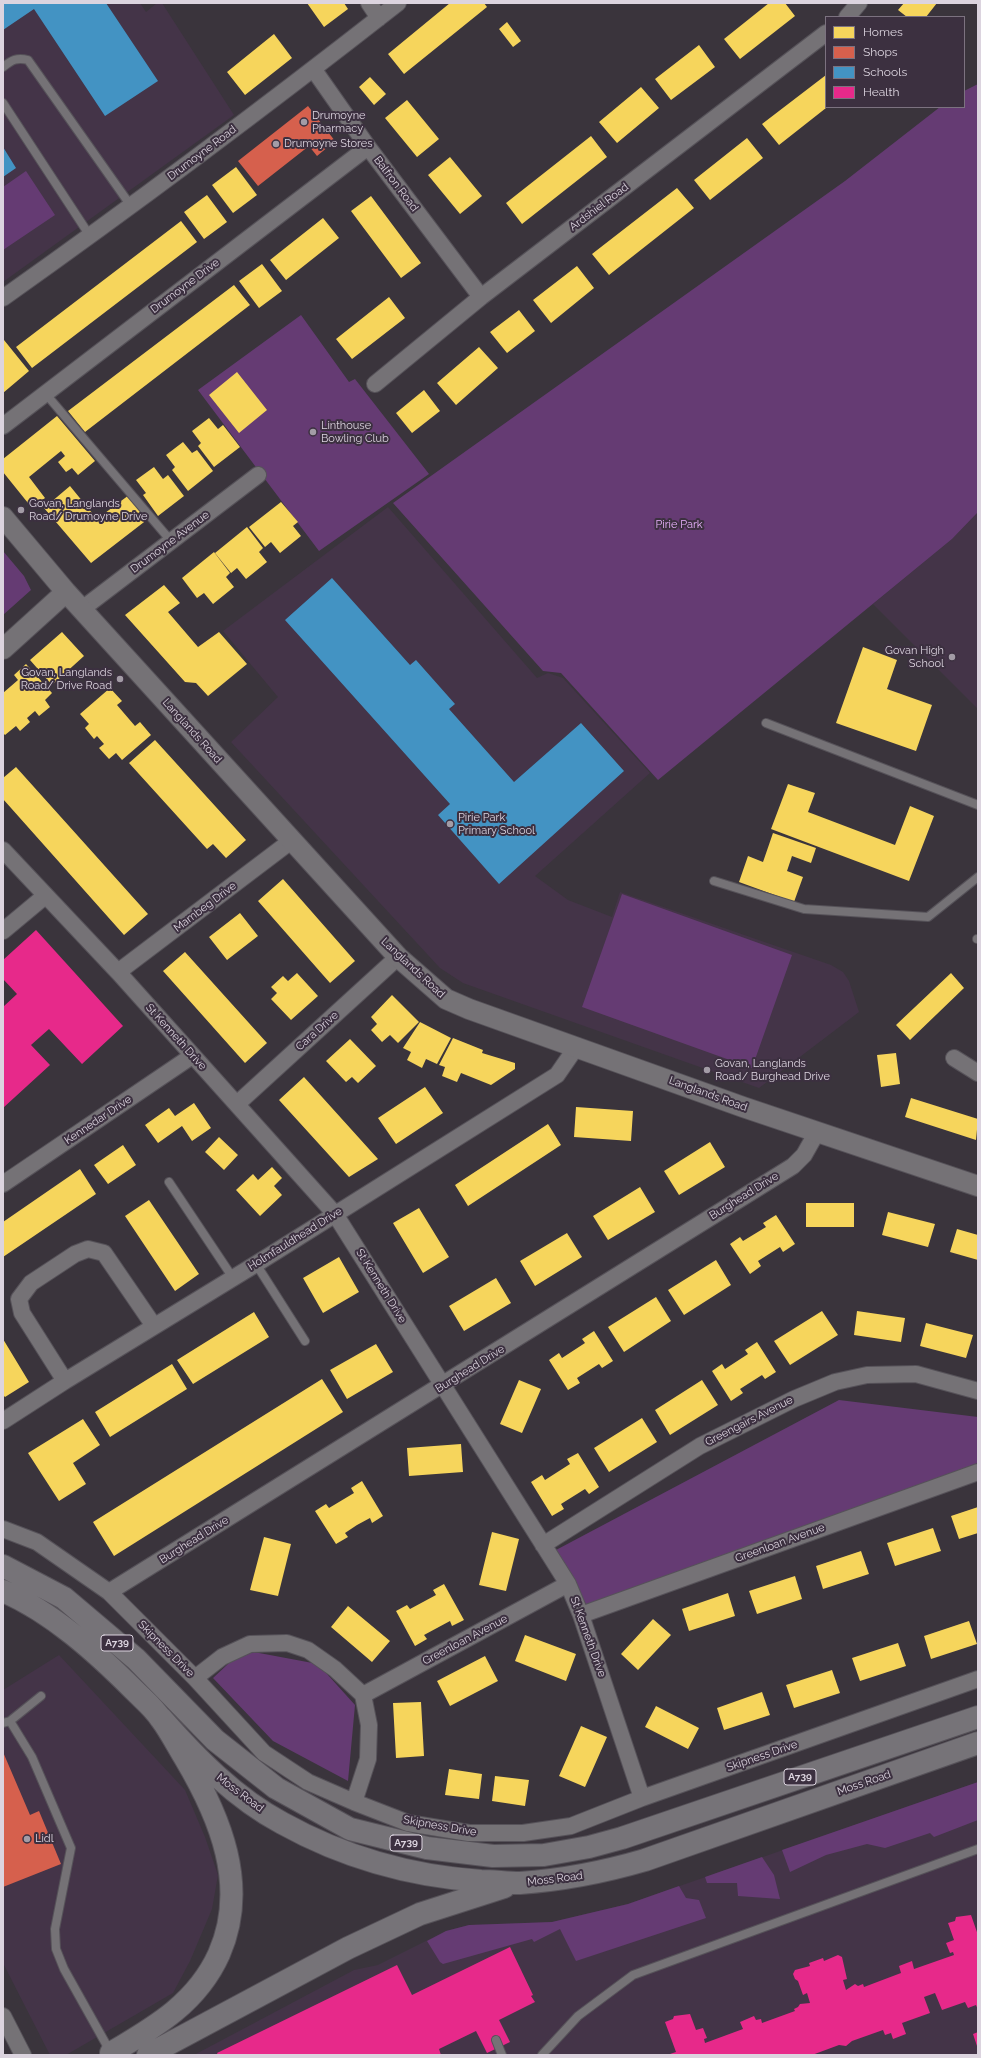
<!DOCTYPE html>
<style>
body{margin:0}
#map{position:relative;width:981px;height:2058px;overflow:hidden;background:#3a343c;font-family:Raleway,sans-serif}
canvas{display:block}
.frame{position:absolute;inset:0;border:4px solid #dcd4df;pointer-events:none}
.legend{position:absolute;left:825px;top:16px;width:140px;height:92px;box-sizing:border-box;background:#3c3040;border:1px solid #7c7280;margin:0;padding:5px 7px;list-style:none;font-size:12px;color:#dcd4df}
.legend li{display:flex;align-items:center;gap:8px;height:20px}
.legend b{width:20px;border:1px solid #7c7280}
</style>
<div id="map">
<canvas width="981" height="2058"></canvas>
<div class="frame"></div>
<ul class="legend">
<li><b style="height:11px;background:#f6d55c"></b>Homes</li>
<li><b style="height:11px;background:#d6604d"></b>Shops</li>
<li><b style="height:11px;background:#4393c3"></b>Schools</li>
<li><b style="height:11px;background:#e7298a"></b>Health</li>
</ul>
</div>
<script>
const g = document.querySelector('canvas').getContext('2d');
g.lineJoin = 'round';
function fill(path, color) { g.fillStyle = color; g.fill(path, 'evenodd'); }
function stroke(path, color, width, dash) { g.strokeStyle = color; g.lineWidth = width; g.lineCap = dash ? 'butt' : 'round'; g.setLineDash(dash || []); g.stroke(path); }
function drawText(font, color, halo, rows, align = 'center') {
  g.font = font + ' Raleway,sans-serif'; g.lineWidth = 4; g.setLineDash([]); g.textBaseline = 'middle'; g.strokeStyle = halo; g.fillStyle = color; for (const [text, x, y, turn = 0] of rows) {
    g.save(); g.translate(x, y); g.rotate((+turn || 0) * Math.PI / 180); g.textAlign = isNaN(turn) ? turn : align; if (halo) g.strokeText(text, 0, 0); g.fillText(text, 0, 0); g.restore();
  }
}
fill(new Path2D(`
 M3,3h137l6,9 11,-9h5l72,112 -231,167z
 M388,507l149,171 11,-5 15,5 87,95 -115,103 33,24 44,17 8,-25 211,73 12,7 6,9 10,31 -100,76 -296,-105 -23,-15 -209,-226 47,-45 -55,-66z
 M978,512v197l-105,-105 79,-65z
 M59,1655l126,135 20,47 13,38 -6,34 -22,52 -17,32 -107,62h-16l-47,-92v-273z
 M978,1782v273h-784l160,-85 24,-5 68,-34 23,-6 83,-3 76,-18z`), '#443448');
fill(new Path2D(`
 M978,84v428l-26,27 -294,241 -97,-107 -18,-2 -150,-168 452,-322 95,-74h24v-16z
 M26,171l29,44 -52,35v-63z
 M301,315l48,67 6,-3 74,95 -110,77 -121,-161z
 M3,551l21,25 7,14 -28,25z
 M622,894l170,61 -40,113 -170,-61z
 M839,1400l139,17v46l-390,145 -32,-58z
 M243,1650l75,14 37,41 -7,76 -75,-40 -60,-63z
 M978,1782v38l-44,17 -4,-4 -45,15 -18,-4 -41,11 -36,17 -8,-22z
 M762,1857l12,18 6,24 -42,-3 -1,-13h-30l-2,-6z
 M679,1886l7,12 13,2 7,18 -130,43 -16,-32 -26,13 -2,-3 -89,25 -3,-2 -13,-21 19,-10 23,-6 83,-3 76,-18z`), '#653b73');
fill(new Path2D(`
 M307,3h37l4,6 -24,18z
 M450,3h34l3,4 -83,67 -16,-20z
 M769,3h16l10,13 -55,43 -16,-20z
 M904,3h33l-11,14h-19l-9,-7z
 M507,22l14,19 -8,6 -14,-18z
 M274,34l18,24 -47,37 -18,-23z
 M699,45l16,22 -44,33 -16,-21z
 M826,75v33l-47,37 -17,-21z
 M370,77l16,17 -12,11 -15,-18z
 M641,87l18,21 -42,35 -18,-21z
 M407,100l32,39 -22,18 -32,-39z
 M591,136l16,21 -85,67 -16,-21z
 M747,138l16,20 -53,42 -16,-20z
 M450,157l32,39 -22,18 -32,-39z
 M236,167l21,28 -24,18 -21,-28z
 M677,188l17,20 -85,67 -17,-21z
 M207,195l20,27 -23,17 -20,-27z
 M371,196l50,67 -20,15 -50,-67z
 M323,218l16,20 -53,42 -16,-20z
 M181,221l16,21 -165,126 -16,-21z
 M262,264l20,27 -23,17 -20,-27z
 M577,266l17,22 -43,35 -18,-23z
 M234,285l16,20 -165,127 -17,-21z
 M389,297l16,21 -53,41 -16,-20z
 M519,310l16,21 -28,22 -17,-21z
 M4,340l25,31 -26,22v-51z
 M479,347l19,21 -42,37 -19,-22z
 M237,372l30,38 -28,23 -30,-38z
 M424,390l16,21 -28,22 -16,-20z
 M57,416l38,45 -17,14 -6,-7 -6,4 -8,-10 7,-6 -4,-5 -32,26 16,21 -13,10 -29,-36v-13z
 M209,418l9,11 5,-4 17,22 -26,20 -16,-21 3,-3 -9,-12z
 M183,442l9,11 5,-3 16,21 -25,20 -16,-21 3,-3 -9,-12z
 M154,467l9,12 5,-4 16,21 -26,20 -15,-21 3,-2 -10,-13z
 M70,486l27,33 32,-24 19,24 -57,44 -47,-55z
 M281,502l17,20 -5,4 8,10 -21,17 -9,-11 -6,5 -16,-20z
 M247,527l16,21 -4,4 8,10 -21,17 -9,-11 -6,5 -16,-20z
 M214,552l16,21 -4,4 8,10 -21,17 -9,-11 -7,5 -15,-20z
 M164,585l16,18 -12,9 30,35 21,-15 28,32 -39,32 -12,-13 -11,-1 -60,-67z
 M62,632l22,24 -32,29 -22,-25z
 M863,647l34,13 -10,29 45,16 -16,46 -80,-28z
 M26,664l26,29 -7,7 5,7 -11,9 -4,-5 -8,7 3,4 -10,9 -4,-5 -11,9 -2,-2v-40l15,-13 -4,-5z
 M110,688l12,13 -5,4 18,21 5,-4 11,13 -29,25 -6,-7 -7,6 -10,-11 5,-4 -7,-8 -3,3 -9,-11 4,-4 -9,-10z
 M155,740l91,100 -20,18 -13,-14 -6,5 -78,-86z
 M16,767l132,147 -24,21 -121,-136v-21z
 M788,784l27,9 -7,19 87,33 15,-39 24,10 -25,65 -138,-52z
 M773,833l43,15 -5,15 -19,-7 -5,15 16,6 -9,25 -55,-20 9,-26 15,6z
 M283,879l72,82 -25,22 -72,-82z
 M240,913l18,23 -31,24 -18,-23z
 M185,952l82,91 -22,20 -82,-92z
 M297,973l21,23 -27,24 -20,-21 6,-6 -6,-6 12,-11 5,5z
 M951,973l13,15 -54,52 -14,-15z
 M392,995l27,27 -21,21 -8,-8 -8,7 -11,-12 6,-6 -6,-7z
 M420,1022l31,16 -14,26 -11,-5 -4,9 -15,-8 4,-8 -8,-4z
 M453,1038l30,12 -1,3 33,10v6l-24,16 -30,-12 -4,9 -15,-6 3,-9 -6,-2z
 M350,1039l26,27 -18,17 -6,-6 -6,5 -20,-21z
 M896,1053l4,31 -19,3 -4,-32z
 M304,1077l74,82 -29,18 -70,-77z
 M425,1087l18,26 -47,31 -18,-26z
 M911,1098l67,21 -2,21 -71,-23z
 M194,1103l17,25 -19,13 -10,-15 -24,17 -13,-18 24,-17 6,8z
 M576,1107l57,4 -2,30 -57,-4z
 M548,1124l13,21 -93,61 -13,-21z
 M219,1137l19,18 -14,15 -19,-18z
 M710,1142l15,25 -46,28 -15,-24z
 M123,1145l13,20 -28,19 -14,-19z
 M272,1167l10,11 -8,8 8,9 -22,21 -24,-26 17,-16 5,6z
 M80,1169l16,25 -93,63v-35z
 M640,1187l15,25 -47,28 -15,-24z
 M149,1200l50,74 -24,17 -50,-75z
 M806,1203h48v24h-48z
 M419,1208l30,49 -26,16 -30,-50z
 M888,1212l47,12 -7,23 -46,-12z
 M776,1215l19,29 -12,8 -3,-5 -22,14 3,5 -11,8 -20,-30 10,-7 3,4 23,-14 -3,-4z
 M957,1229l21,6v25l-28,-8z
 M567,1233l15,24 -47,29 -15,-25z
 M339,1257l20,35 -36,21 -20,-35z
 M716,1260l15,25 -47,30 -16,-25z
 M496,1278l15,25 -47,28 -15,-25z
 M656,1297l15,24 -47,31 -16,-25z
 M822,1311l16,24 -48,30 -16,-24z
 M857,1311l48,7 -4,24 -47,-7z
 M254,1312l15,25 -76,47 -16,-24z
 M926,1323l47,12 -7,23 -46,-12z
 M594,1331l19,30 -11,7 -3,-4 -22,14 3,5 -12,7 -19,-30 10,-7 3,5 23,-15 -3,-4z
 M3,1339l26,43 -24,15 -2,-2z
 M757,1342l19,30 -11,7 -3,-4 -22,14 3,4 -12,8 -19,-30 10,-7 3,5 23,-15 -3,-4z
 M376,1344l17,28 -46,27 -17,-29z
 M172,1364l15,25 -77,48 -15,-25z
 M322,1379l21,33 -229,144 -21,-34z
 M519,1380l22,9 -19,44 -22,-9z
 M702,1380l16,25 -48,30 -15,-25z
 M642,1418l15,24 -48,30 -15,-24z
 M83,1419l17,26 -27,18 13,21 -27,17 -31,-48z
 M461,1444l2,28 -54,4 -2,-28z
 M578,1453l21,34 -10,7 -4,-5 -24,15 3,5 -12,7 -21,-34 11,-7 3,5 25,-16 -3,-5z
 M362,1481l21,35 -11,7 -2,-5 -13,7 -12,8 3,4 -12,7 -21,-33 11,-7 3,4 25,-15 -3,-5z
 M978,1507v26l-19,6 -8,-23z
 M933,1528l8,23 -46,15 -8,-23z
 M492,1532l27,7 -13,52 -27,-6z
 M264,1537l27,7 -13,52 -28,-6z
 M861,1551l8,23 -46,15 -7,-23z
 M795,1576l7,23 -45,15 -8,-23z
 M444,1584l20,36 -12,6 -2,-5 -26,14 3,4 -12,7 -19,-35 11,-6 3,4 26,-14 -3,-5z
 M728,1593l7,23 -46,15 -7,-22z
 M348,1606l42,35 -18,21 -41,-35z
 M653,1619l18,16 -33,35 -17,-16z
 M969,1621l8,23 -46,15 -7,-23z
 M525,1635l51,19 -10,27 -51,-20z
 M898,1643l8,23 -46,15 -8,-23z
 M485,1656l13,25 -48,25 -13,-25z
 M832,1670l8,23 -46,15 -8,-23z
 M762,1692l8,23 -46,15 -7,-22z
 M421,1702l3,54 -28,2 -3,-55z
 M656,1706l43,22 -11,21 -43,-22z
 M581,1726l26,11 -22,50 -26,-11z
 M449,1769l33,5 -3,25 -34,-4z
 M495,1776l34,4 -4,26 -33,-5z`), '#f6d55c');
fill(new Path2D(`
 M308,106l27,35 -18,15 -8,-10 -51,40 -20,-25z
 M3,1752l27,63 9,-4 22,53 -58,23z`), '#d6604d');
fill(new Path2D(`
 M3,3h103l52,78 -53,35 -71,-107 -31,21z
 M3,147l13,21 -13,9z
 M332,578l78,87 6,-5 39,44 -6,5 65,73 67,-59 43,48 -125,113 -61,-69 12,-11 -165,-184z`), '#4393c3');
fill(new Path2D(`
 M36,930l87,96 -41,38 -33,-35 -18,16 19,20 -47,43v-101l14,-13 -14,-15v-19z
 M971,1915l7,20v75l-2,-5 -8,3 -3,-6 -23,8 -7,-17 -11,4 6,16 -28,10 4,11 -13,5 -2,-6 -6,2 -2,-5 -31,11 -6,5 -7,-1 -27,10h-145l9,-3 -11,-30 8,-3 1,-3 16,-2 6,16 7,-2 4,10 -3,1 1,4 38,-14 -3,-7 14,-6 2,4 5,-1 1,4 33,-12 -1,-2 4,-2 2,-3 10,-1 -3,-10 -4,2 -5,-14 -3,-2 -2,-5 2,-4 15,-4 -1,-3 14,-5 1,3 14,-6 4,2 5,22 -4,1 3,10 9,-6 3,2 5,-2 1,3 37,-14 -2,-7 13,-5 2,8 40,-14 -1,-3 -3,1 -4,-10 8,-3 -6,-17 7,-2 1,-4z
 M510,1947l23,48 -2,1 4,6 -36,18 11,22 -23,11 -11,-22 -37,18 2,6h-223l-1,-2 180,-88 15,30z
 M978,2032v17l-5,-15z`), '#e7298a');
const service = new Path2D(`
 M3,67c9,-7 14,-10 25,-7l103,146
 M3,103l87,133
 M45,393l126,148
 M766,723l212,82
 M714,881l90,28 124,8 50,-40
 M977,939h1
 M169,1182l64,96
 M256,1264l49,77
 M10,1721l22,36 39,91 -16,81 1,20 8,20 47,84
 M3,1723l7,-2 31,-25
 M496,2040l6,15
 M542,2055l36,-39 55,-41 345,-126`);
const minor = new Path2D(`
 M369,3l10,15
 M847,17l12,-14
 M314,70l54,77 113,150
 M3,298c134,-95 266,-194 395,-295
 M375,384l106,-87 345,-264
 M3,426l365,-279
 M82,609l176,-134
 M3,850l115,122 217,242 233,370 13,31 61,183
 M3,931l42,-35
 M118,972l173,-131
 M954,1058l24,15
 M237,1104l161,-147
 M3,1184l189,-128
 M65,1381l-43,-68 -3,-14 12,-16 44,-29 13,-5 16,4 50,73
 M3,1421l62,-40 191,-117 301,-189 20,-29
 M3,1529l34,13 72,50 86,86 69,75 44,29 46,20 54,21 61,10h54l48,-7 71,-28 336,-119
 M543,1545l157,-99 94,-47 41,-17 32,-7 49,-1 62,17
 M109,1592l684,-426 11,-11 13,-23
 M581,1615l397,-143
 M195,1678l27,-21 28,-13 37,-1 21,7 27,19 28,26 6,30 -1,34 -14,43
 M363,1695l205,-111
 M3,2016l20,39`);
const tertiary = new Path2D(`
 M3,517l63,75 332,365 48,42 23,10 274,98 235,79
 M3,649l63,-57`);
const primary = new Path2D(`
 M3,1566l61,32 72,61 79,81 61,48 74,41 77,19 66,8 51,-1 45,-8 33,-9 356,-121
 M3,1591c49,21 94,62 131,99 9,9 20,18 27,29 9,12 16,26 24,39 35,59 64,128 34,196 -22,49 -64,73 -108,99
 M161,1718c35,40 74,80 121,105 63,35 127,53 199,58 13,0 26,2 39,2 43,-3 84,-11 125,-23l333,-117
 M148,2055l200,-107 72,-34 84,-27`);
stroke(service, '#565259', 10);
stroke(minor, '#565259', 18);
stroke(tertiary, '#565259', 22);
stroke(primary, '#565259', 24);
stroke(service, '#757276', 8);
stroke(minor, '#757276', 16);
stroke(tertiary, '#757276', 20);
stroke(primary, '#767378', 22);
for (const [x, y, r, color] of [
 [304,122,4,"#a39ca6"],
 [276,144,4,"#a39ca6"],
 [313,432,4,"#a39ca6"],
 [21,510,4,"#a39ca6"],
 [952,657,4,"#a39ca6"],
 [120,679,4,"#a39ca6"],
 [450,824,4,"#a39ca6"],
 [707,1070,4,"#a39ca6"],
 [27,1839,4,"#a39ca6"]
]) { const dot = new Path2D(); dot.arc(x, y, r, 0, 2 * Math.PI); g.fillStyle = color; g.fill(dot); stroke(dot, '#3c3040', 1.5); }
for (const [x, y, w] of [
 [117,1643,32],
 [800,1777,32],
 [406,1843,32]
]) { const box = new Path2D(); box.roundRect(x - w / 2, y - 8, w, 16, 3); g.fillStyle = '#3c3040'; g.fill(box); stroke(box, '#dcd4df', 1); }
drawText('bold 10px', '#dcd4df', null, [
 ["A739",117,1643],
 ["A739",800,1777],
 ["A739",406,1843]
]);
drawText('11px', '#dcd4df', '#3c3040', [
 ["Drumoyne",312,116],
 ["Pharmacy",312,129],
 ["Drumoyne Stores",284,144],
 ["Linthouse",321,426],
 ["Bowling Club",321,439],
 ["Govan, Langlands",29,504],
 ["Road/ Drumoyne Drive",29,517],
 ["Govan High",944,651,"right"],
 ["School",944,664,"right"],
 ["Govan, Langlands",112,673,"right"],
 ["Road/ Drive Road",112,686,"right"],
 ["Pirie Park",458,818],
 ["Primary School",458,831],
 ["Govan, Langlands",715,1064],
 ["Road/ Burghead Drive",715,1077],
 ["Lidl",35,1839]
], 'left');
drawText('11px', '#dcd4df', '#3c3040', [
 ["Drumoyne Road",202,153,-37],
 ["Balfron Road",396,184,53],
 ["Ardshiel Road",599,207,-37],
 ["Drumoyne Drive",185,286,-37],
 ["Drumoyne Avenue",170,542,-37],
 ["Langlands Road",192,731,48],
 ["Mambeg Drive",205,907,-37],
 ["Langlands Road",413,968,43],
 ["Cara Drive",317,1031,-42],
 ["St Kenneth Drive",176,1037,48],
 ["Langlands Road",708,1094,20],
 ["Kennedar Drive",98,1120,-34],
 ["Burghead Drive",744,1196,-32],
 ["Holmfauldhead Drive",295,1239,-32],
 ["St Kenneth Drive",381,1286,58],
 ["Burghead Drive",470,1369,-32],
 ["Greengairs Avenue",749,1421,-27],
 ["Burghead Drive",194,1540,-32],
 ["Greenloan Avenue",780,1543,-20],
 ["St Kenneth Drive",588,1637,70],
 ["Greenloan Avenue",465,1640,-28],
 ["Skipness Drive",166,1649,45],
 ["Skipness Drive",762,1756,-19],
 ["Moss Road",864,1783,-19],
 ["Moss Road",240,1793,37],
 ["Skipness Drive",440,1826,10],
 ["Moss Road",555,1879,-7]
]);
drawText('11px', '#e9b1fd', '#3c3040', [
 ["Pirie Park",679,525]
]);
</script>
